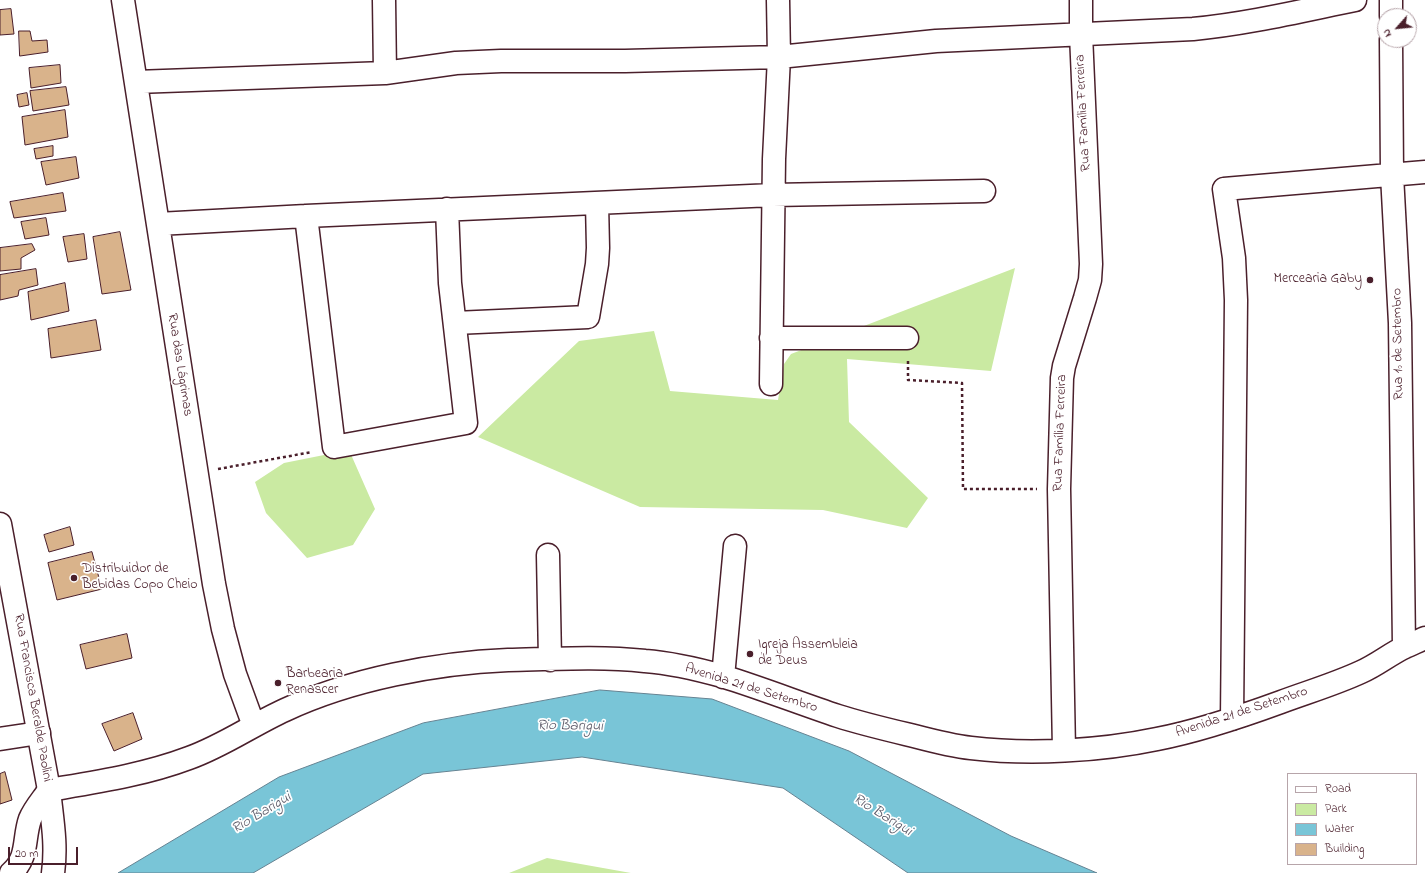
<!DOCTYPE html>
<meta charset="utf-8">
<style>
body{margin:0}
#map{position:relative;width:1425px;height:873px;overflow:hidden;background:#fff;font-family:"Indie Flower",sans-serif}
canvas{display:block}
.legend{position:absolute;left:1287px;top:773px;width:130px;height:92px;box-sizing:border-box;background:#fff;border:1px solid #b7a5aa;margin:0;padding:5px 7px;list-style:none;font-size:12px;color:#4a1f2b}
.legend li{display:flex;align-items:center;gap:8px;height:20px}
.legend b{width:20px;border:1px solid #b7a5aa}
.north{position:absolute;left:1377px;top:8px;width:40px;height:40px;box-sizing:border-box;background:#fff;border:1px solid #b7a5aa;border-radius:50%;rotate:243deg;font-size:11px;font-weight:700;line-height:16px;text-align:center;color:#4a1f2b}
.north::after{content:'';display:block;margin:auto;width:14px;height:18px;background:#4a1f2b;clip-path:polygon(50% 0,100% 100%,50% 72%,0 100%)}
.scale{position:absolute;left:8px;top:847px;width:70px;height:18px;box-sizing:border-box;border:2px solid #4a1f2b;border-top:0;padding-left:5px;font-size:12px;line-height:14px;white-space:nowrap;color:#4a1f2b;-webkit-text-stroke:3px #fff;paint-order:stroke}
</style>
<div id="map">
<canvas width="1425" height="873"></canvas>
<ul class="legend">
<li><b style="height:5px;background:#fff"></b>Road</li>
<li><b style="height:11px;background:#caeaa2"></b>Park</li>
<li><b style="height:11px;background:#79c5d7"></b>Water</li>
<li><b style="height:11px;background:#d9b38b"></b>Building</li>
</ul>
<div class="north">N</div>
<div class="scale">20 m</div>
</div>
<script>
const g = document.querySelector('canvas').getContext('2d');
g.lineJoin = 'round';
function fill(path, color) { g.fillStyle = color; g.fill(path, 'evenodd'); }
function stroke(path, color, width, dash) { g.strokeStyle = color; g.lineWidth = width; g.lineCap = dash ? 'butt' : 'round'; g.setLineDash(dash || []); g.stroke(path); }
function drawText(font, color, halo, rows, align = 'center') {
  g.font = font + ' "Indie Flower",sans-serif'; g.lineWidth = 3.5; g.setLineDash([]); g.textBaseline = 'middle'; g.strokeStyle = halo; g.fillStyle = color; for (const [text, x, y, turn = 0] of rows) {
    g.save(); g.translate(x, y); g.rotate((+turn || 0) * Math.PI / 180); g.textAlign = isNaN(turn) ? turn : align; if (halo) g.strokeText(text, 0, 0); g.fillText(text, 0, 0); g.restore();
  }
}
fill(new Path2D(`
 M1015,268l-24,103 -144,-12 2,63 79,76 -21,30 -84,-18 -183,-3 -162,-70 101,-96 75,-10 16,60 108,9 6,-36 7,-10z
 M349,450l26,59 -22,36 -46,13 -41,-45 -11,-31 29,-19z
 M547,858l84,15h-122z`), '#caeaa2');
const water = new Path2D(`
 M600,690l112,9 137,52 162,85 86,37h-189l-125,-85 -201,-31 -159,17 -170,99h-135l161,-96 144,-54z`);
fill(water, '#79c5d7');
stroke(water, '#668392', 1);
const building = new Path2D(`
 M11,9l3,25 -14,1v-25z
 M19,31h11l2,10 15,-1 1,12 -28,4z
 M60,65l1,18 -30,5 -2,-20z
 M66,87l3,18 -36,6 -3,-20z
 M27,93l2,12 -10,2 -2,-12z
 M65,110l3,27 -43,8 -3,-28z
 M53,146v10l-17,3 -2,-10z
 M76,157l3,21 -33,7 -5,-23z
 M63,193l3,18 -52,7 -4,-16z
 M46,218l3,17 -24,4 -4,-17z
 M120,232l11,58 -29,4 -9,-57z
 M84,234l3,25 -19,3 -5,-25z
 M32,244l3,6 -14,8v11l-21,2v-23z
 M36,269l2,16 -19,5 -1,6 -18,4v-25z
 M65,283l4,28 -38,9 -3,-28z
 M96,320l5,30 -50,8 -3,-29z
 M70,527l4,18 -25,7 -5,-17z
 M92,552l10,37 -45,11 -9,-37z
 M127,634l5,24 -46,11 -6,-24z
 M133,713l9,26 -28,12 -12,-27z
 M5,772l7,28 -12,4v-30z`);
fill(building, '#d9b38b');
stroke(building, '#4a1f2b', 1);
const street = new Path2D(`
 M123,0l91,584 9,45 12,45 19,52
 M384,0l1,73
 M1391,0v16
 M1391,40l1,135 8,148 4,324
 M136,82l249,-9 71,-10 45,-2h124l154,-4 157,-16 257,-12c54,-5 108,-18 162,-29
 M306,216l28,231 132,-24 -16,-140 -3,-74
 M158,224l148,-8 467,-21 211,-4
 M455,323l133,-6 9,-53 1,-16 -1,-45
 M771,338h136
 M771,384l3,-225 5,-102 -1,-57
 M548,555l2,105
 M723,677l12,-131
 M1232,719l4,-419 -2,-42 -10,-69 201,-17
 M0,739l39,-6
 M1064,750l-5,-261 3,-111 2,-12 21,-68 5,-18 1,-16 -10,-230v-34
 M11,873c18,-16 12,-34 19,-54 4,-10 13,-20 19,-29 47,-8 95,-15 140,-32 34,-12 63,-33 96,-48 66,-31 151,-47 223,-50 45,-1 92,-4 137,1 26,2 52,8 77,15 39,12 77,27 116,40 25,8 51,14 76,20 19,5 38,10 57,12 58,7 129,3 186,-9 42,-8 83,-22 124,-37 27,-10 54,-18 80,-30 16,-7 29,-18 44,-25 7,-3 13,-6 20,-9`);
const secondary = new Path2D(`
 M0,524l49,266c3,29 8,54 4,83`);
stroke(street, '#4a1f2b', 25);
stroke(secondary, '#4a1f2b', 25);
stroke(new Path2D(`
 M908,361v19l54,3 1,106h74
 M218,469l94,-17`), '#4a1f2b', 2.5, [3, 3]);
stroke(street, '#fff', 22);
stroke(secondary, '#fff', 22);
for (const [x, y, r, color] of [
 [1370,280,4,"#4a1f2b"],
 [74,578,4,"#4a1f2b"],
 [750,654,4,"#4a1f2b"],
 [278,683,4,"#4a1f2b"]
]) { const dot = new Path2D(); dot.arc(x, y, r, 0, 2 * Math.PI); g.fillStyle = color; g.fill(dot); stroke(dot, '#fff', 1.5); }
drawText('14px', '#4a1f2b', '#fff', [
 ["Rua Família Ferreira",1084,113,-93],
 ["Rua 1º de Setembro",1399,344,-91],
 ["Rua das Lágrimas",179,365,81],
 ["Rua Família Ferreira",1061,433,-88],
 ["Avenida 21 de Setembro",751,689,17],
 ["Rua Francisca Beralde Paolini",32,698,80],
 ["Avenida 21 de Setembro",1242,713,-18]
]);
drawText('14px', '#4a1f2b', '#fff', [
 ["Mercearia Gaby",1362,280,"right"],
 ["Distribuidor de",82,570],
 ["Bebidas Copo Cheio",82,586],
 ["Igreja Assembleia",758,646],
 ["de Deus",758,662],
 ["Barbearia",286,675],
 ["Renascer",286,691]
], 'left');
drawText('italic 15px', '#5a5967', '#fff', [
 ["Rio Barigui",570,727,1],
 ["Rio Barigui",262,814,-31],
 ["Rio Barigui",882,816,32]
]);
</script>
